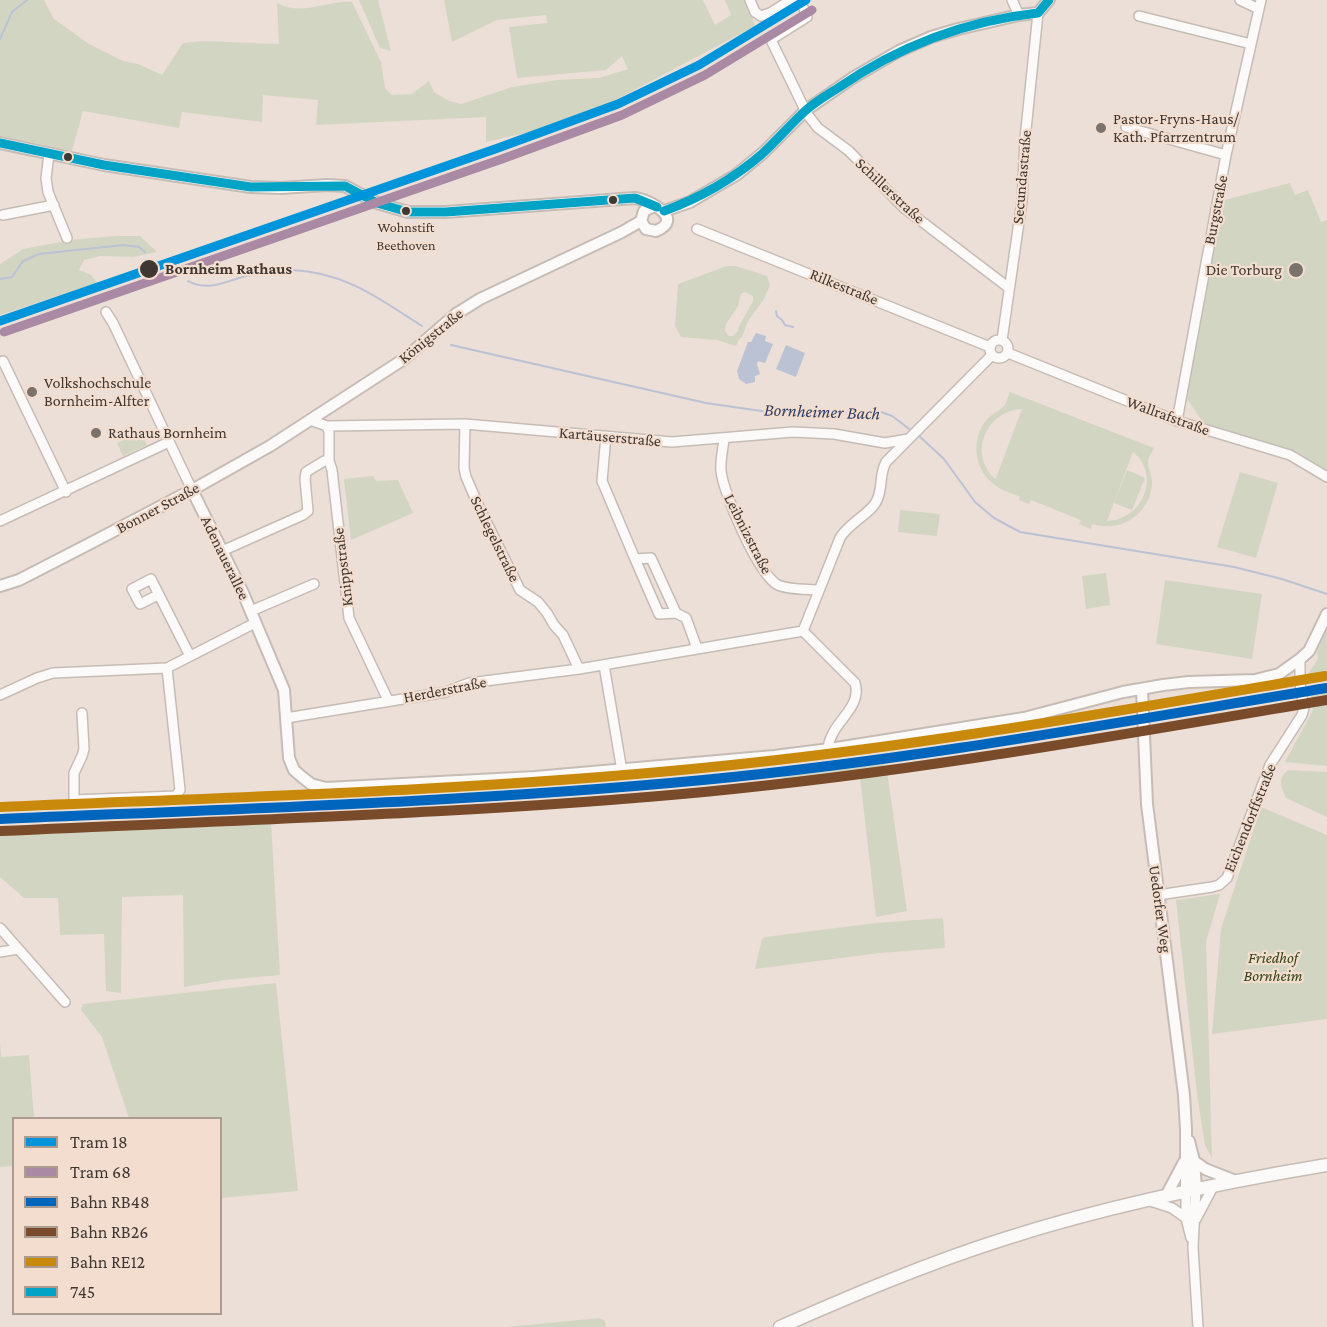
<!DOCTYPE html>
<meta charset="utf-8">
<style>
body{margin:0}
#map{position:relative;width:1327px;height:1327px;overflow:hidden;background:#ebdfd7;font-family:"Crimson Pro",serif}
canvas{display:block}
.legend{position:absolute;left:12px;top:1117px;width:210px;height:198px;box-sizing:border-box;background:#f3ddcf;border:2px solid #ab9b90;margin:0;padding:8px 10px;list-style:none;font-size:18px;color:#3f3731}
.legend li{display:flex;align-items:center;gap:12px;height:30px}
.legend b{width:30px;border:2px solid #ab9b90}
</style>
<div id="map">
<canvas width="1327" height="1327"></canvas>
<ul class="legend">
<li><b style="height:8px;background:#0095da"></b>Tram 18</li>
<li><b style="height:8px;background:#aa89a4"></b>Tram 68</li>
<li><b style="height:8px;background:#0065bd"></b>Bahn RB48</li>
<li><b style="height:8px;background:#7a4b2a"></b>Bahn RB26</li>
<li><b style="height:8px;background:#c98a0c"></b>Bahn RE12</li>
<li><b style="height:8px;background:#03a3c6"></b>745</li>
</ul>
</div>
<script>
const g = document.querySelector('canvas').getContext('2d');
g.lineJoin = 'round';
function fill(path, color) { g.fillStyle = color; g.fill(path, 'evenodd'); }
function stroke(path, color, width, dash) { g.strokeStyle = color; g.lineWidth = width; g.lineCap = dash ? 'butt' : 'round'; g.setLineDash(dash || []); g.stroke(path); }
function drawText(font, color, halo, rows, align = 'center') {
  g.font = font + ' "Crimson Pro",serif'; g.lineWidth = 4.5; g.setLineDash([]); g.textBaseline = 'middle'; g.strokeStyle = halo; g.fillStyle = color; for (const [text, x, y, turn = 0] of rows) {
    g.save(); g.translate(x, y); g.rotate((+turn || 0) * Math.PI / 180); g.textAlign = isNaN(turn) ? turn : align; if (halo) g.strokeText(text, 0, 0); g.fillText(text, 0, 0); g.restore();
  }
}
fill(new Path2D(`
 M0,0h44l10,19 35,25 34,17 15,3 24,11 21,-32 20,-2 76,3 -2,-41c26,14 50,-3 75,-1l29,60 4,26 7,7 20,-1 17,-13 5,11 15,9 12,3 51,-17 45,-7 42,-2 29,-9 -6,-13 -16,14 -89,8 -8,-51 38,-4 -1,-8 -49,5 -45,22 -8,-42h259l12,25 16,-10 -6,-15h21l9,26 -147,78 -74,27 -48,11v-25l-170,8 2,-25 -55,-5 -1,27 -80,-10 -3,16 -96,-17 -11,40 -72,-15z
 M359,0h19l13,51 -11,-3z
 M1290,183l5,12 13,-5 13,32 6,-2v251l-30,-19 -93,-28 -17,-25 12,-88 22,-110z
 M116,236h24l17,16 -24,5 -32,-1 -17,4 -5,10 12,5 6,8 -97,32v-51l23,-15 48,-9z
 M727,266h9l31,10 3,9 -6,14 -16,22 -6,16 -3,2 -3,7 -19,-6 -36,-3 -6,-11 3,-42zM745,292l8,4v5l-15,27v3l-5,5h-4l-4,-5 1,-7 12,-18 3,-12z
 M1010,392l144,56c-2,4 -6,10 -6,14 0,7 5,15 4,23 -3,30 -32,48 -60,39l-1,5 -12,-5 2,-4 -50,-20 -2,4 -10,-4 1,-3c-8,-4 -18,-6 -25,-12 -20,-14 -24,-42 -11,-62 6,-9 16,-12 21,-18 2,-3 3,-9 5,-13zM1022,409l-26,69 -1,1c-27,-26 -9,-68 27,-70zM1133,452c29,24 9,68 -26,69z
 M140,433l7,12 -24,11 -6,-13z
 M1127,470l18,8 -13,32 -18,-7z
 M1240,472l38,11 -22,75 -39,-11z
 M373,476l3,5 22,-1 15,33 -62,27 -7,-61z
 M900,510l40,4 -3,22 -39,-4z
 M1106,573l4,32 -24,4 -4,-33z
 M1165,580l97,14 -10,65 -96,-15z
 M1327,629v46l-18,3 -1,-4 10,-15 -1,-7z
 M1327,692v74l-42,-4 28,-52 -2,-15z
 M883,763l4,8 20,140 -31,6 -16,-140 -26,3 -53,1 4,-7z
 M1288,770l39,2v45l-41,-19c-5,-11 -9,-19 2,-28z
 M1261,807l66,28v184l-115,15 9,-105z
 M271,822l9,153 -55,5 -41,7 -1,-92 -61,2 -1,96 -15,-2 -2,-57 -44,1 -2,-37h-34l-24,-21v-46l180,-6 46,2z
 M1220,894l-14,48 6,216 -7,-13 -8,-51 -21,-194z
 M943,918l2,30 -65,5 -125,16 7,-30 3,-2 111,-14z
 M276,983l22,208 -77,7 -1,-80h-91l-27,-81 -21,-27 2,-6z
 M0,1041l1,16 28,-2 5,63h-20l-1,48 -13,1z
 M600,1318l5,3 1,6h-99z`), '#d3d5c3');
fill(new Path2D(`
 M756,333l10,3 -1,5 8,3 -8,19 -7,-2 -1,3 3,10 -5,2v6l-9,2 -7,-5 -2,-8 11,-29h3z
 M786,345l19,8 -9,24 -20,-8z`), '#bbc2d4');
stroke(new Path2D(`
 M0,39l12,-27 15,-12
 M0,279l12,-2 11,-16 16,-7 84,-9 16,2 6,5
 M188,281c18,10 35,2 54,-4 16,-4 33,-7 50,-7 53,2 88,29 130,56
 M776,311l1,5 5,4 3,5 8,2
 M451,345l255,58 62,9 35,1 78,-1 11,4 20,15
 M917,434l27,25 31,43 19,16 26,14 214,35 48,12 45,15`), '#bbc2d4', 2);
const minor = new Path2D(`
 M750,0l5,12 6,4 9,-3 21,-13
 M798,0l1,1
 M1012,0l7,15
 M1240,0l19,9
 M804,9l3,8 -35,22v3l35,72 11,14 31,23 55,57 105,80
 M1139,16l112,28
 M1126,127l100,28
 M49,154l-3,24 2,14 19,46
 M3,215l51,-10
 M697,229l293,118
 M106,312l7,11 79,167
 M990 349a9 9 0 1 1 18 0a9 9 0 1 1-18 0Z
 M1002,340l20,-139 3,-62 13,-126
 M1008,353l169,68 113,34 37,22
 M3,361l63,131
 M310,420l17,6 138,-2 207,18 121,-10 41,2 51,9 23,-4
 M1177,421l49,-266 35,-155
 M465,424l-1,44 2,9 14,32 40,81 18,12 9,11 7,12 9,10 16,34
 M327,426l2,6v29l3,9 17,148 39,82
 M606,436l-4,45 33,78 16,-1 25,55 10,5 11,30
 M724,439c-1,10 -4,22 -3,32 2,22 38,105 57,114 11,5 29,4 41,5
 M0,521l169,-79
 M222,551l81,-36 5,-4 -3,-32 1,-7 18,-11h5
 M635,559l24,55 17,-1
 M158,595l-18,9 -8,-15 19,-10 39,77
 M251,611l63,-27
 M803,631l37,-93c8,-15 32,-25 37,-38 6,-12 2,-26 9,-38l106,-107
 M803,631l52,52c8,26 -25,39 -27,66
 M604,665l18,106
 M0,695l37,-17 16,-5 114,-5 88,-45
 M82,713l2,36 -2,7 -8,17v27l102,-4 4,-6 -13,-122
 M286,718l160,-26 23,-9 110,-14 224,-38
 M1158,895l54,-8 7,-2 8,-7 43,-113 32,-50 2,-7 -4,-25v-24
 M0,928l65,74
 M0,952l18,-3
 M1196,1188l-3,59 5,80
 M1186,1190v28l5,20
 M1147,1200l25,8 14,10
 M1196,1219l18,-34`);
const tertiary = new Path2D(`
 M0,143l104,22 147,22 30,1 46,-3 18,1 32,17 31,9h38l189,-14c15,2 50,21 21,33l-10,-2 -5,-8 3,-10 10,-5
 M664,211l26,-9 46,-27 27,-22 43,-43 48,-33 45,-26 32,-14 27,-8 61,-14 19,-2 11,-13
 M192,490l51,103 41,97 5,68 5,12 8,7 9,7 15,4 209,-11 239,-21 56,-7 194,-31 99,-26 40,-7 26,-3 66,-2 24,-6 21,-15 9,-8 18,-37
 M0,586l19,-6 68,-35 105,-55 78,-44 134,-87 52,-45 24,-15 142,-67 19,-11
 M1142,689l5,115 37,291 2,34v61
 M1189,1141l5,20 2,27
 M1194,1161l11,8 28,11
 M1167,1194l17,-32`);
const secondary = new Path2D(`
 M780,1327c73,-32 148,-64 224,-88 106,-34 214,-56 323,-74`);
stroke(minor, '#c6bcb6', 12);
stroke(tertiary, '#c6bcb6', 14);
stroke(secondary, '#c6bcb6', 15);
stroke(minor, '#fcfaf9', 9);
stroke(tertiary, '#fcfaf9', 10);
stroke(secondary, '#fcfaf9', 12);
stroke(new Path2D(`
 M0,143l104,22 147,22 94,-1 32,17 31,9h38l189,-14 22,9
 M664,211c36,-13 69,-32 98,-57 15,-14 28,-29 43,-43 10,-9 22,-16 33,-23 61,-42 126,-67 200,-75l11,-13`), '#03a3c6', 9);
stroke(new Path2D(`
 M0,819c234,-10 470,-17 703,-39 210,-20 417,-58 624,-92`), '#0065bd', 10);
stroke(new Path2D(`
 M1,831c234,-11 469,-17 703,-39 209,-20 416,-57 623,-92`), '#7a4b2a', 10);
stroke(new Path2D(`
 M0,807c234,-10 469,-16 702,-39 209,-20 416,-57 623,-92`), '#c98a0c', 10);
stroke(new Path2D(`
 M0,321l498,-173 120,-44 81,-39 107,-65`), '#0095da', 9);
stroke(new Path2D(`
 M4,332l498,-173 120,-44 83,-40 107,-65`), '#aa89a4', 9);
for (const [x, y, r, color] of [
 [1101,128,6,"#7b726b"],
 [68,157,5,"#3f3731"],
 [613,200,5,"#3f3731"],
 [406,211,5,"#3f3731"],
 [149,269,10,"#3f3731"],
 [1296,270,8,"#7b726b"],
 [32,392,6,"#7b726b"],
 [96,433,6,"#7b726b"]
]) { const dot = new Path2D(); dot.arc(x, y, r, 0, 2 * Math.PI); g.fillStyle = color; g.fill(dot); stroke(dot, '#f3ddcf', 2); }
drawText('14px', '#3f3731', '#f3ddcf', [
 ["Wohnstift",406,228],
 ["Beethoven",406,246]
]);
drawText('16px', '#3f3731', '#f3ddcf', [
 ["Pastor-Fryns-Haus/",1113,119],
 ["Kath. Pfarrzentrum",1113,137],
 ["Die Torburg",1282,270,"right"],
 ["Volkshochschule",44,383],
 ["Bornheim-Alfter",44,401],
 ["Rathaus Bornheim",108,433]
], 'left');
drawText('16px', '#3f3731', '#f3ddcf', [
 ["Secundastraße",1022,177,-85],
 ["Schillerstraße",890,191,43],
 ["Burgstraße",1216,210,-79],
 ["Rilkestraße",844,287,22],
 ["Königstraße",431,336,-39],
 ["Wallrafstraße",1168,416,20],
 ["Kartäuserstraße",610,437,5],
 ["Bonner Straße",158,508,-28],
 ["Leibnizstraße",748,534,63],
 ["Schlegelstraße",495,539,64],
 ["Adenauerallee",225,558,64],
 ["Knippstraße",343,567,-97],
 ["Herderstraße",445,690,-11],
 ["Eichendorffstraße",1250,818,-68],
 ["Uedorfer Weg",1160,909,82]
]);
drawText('bold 16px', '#3f3731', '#f3ddcf', [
 ["Bornheim Rathaus",165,269]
], 'left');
drawText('italic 16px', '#2f4415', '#f3ddcf', [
 ["Friedhof",1273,958],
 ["Bornheim",1273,976]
]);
drawText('italic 18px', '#2a3d66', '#f3ddcf', [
 ["Bornheimer Bach",822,412,2]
]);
</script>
